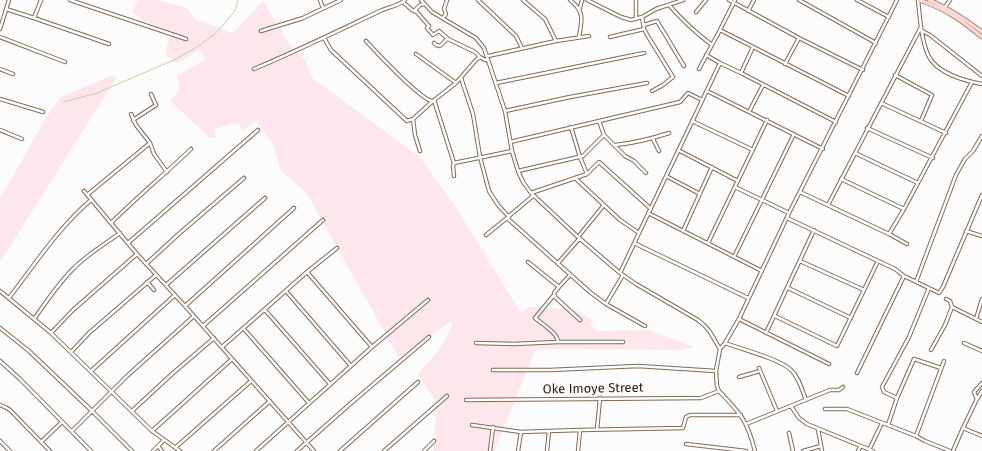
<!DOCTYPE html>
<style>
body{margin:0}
canvas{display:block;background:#fcfcfc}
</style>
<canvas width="982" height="451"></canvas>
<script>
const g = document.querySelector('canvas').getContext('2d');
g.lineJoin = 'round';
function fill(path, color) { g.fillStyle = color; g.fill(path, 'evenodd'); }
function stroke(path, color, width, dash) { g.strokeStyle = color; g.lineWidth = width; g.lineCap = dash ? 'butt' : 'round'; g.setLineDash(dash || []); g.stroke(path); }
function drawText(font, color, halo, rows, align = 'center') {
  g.font = font + ' "Fira Sans",sans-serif'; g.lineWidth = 3; g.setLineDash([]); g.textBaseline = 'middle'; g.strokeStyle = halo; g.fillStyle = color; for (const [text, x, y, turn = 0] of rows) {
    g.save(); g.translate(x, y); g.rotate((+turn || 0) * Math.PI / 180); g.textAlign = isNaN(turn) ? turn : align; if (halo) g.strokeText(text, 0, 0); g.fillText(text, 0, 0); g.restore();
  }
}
fill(new Path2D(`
 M138,0h20l29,8 8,11 38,14 30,-32 27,44 15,15 7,18 108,79 35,49 66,107 8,-6 47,3 17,11 -3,3 7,7 52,-1 45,17 -13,3 -145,-1 -42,102h-61l4,-47 -19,-30c6,-8 13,-14 19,-22 7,-9 12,-19 16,-29l-3,-1 -51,36 -93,-166 -25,-21 -8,-27 -17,-23 -14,10 -3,-9 -25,7 2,9 -7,-1 -39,-36 9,-11 -2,-14 29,-17 -7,-9 -22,13 -11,-8v-7l7,-16 -28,-10 -13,-10z
 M110,76l7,1 -117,185v-63l47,-83 14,-19z`), '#fde7ed');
stroke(new Path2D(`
 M63,102l34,-9 79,-34 21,-12 18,-13 20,-23 3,-11`), '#c5d3a1', 1);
const minor = new Path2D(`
 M70,0l116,39
 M320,0l3,8
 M421,0l11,12 44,26 8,10 21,63 7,40 6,20 5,11 8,11 47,44 42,36 16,11 62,36 7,6 5,6 10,17 -4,22 1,15 2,5c22,23 28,29 36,60
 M478,0l38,36 6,12
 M523,0l22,19 11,22
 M570,0c15,12 12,19 9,37
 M587,0l34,17 10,3 11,-3 14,-8 27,-9
 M729,0l70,38 64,32
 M799,0l77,43
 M857,0l32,17
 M918,0c2,18 3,38 10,55 8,18 37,26 54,29
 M403,2l9,8 4,2
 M424,4l-4,1 -5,5 14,16 -2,2 6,7 6,-4 9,8 27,13 5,5
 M669,5c13,15 27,28 43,40
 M945,7l5,-7
 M580,8l2,-8
 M6,9l28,9 7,-18
 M748,11l6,-11
 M696,12l10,-12
 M642,17l2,12 5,9 24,39 -10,8 -11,6
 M34,18l75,26
 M443,18l3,-4 -2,-5 3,-9
 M636,19v-19
 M644,25l13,-4 27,45
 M0,29l9,-29
 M720,30l129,66
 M261,31l42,-13 38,-18
 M922,31l8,4 52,41
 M0,37l65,25
 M610,37l34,-8
 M324,38l7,12 76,71 6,-2 20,-18 23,-18 20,-23 4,-3 5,3 3,-1
 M366,41c10,11 54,58 66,60
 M434,43l2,2 4,1 6,-6 2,-1
 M416,54l40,29
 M706,55l14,8 21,10 95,49
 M488,56l68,-15 33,-5
 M785,64l14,-26
 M0,69l13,5
 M254,69c43,-18 84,-38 126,-58 8,-4 19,-5 25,-11
 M699,69l21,-39 15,-30
 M741,73l12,-26
 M895,75l37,20 -11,26
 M461,78l12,36 7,43 9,34 9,14 11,12 -2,1 84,75 15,11 39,22
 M496,83l148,-30
 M707,91l116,58
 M0,99l43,13
 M434,100l20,63 -1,3 1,10
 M881,103l65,30
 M505,111l65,-14 77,-14
 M749,112l14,-27
 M131,114l5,11 14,18 4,11 13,18
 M413,119l2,16 5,16
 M133,120l23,-15 -5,-11
 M599,121l5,14 21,21 9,5 12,12
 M692,121l61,29
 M571,127l9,30 7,17
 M867,128l66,30
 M0,130l22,9
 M653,139l6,12
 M510,142l170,-40 8,-9 14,7
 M615,145c19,-2 36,-6 54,-12
 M678,150l60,31
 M855,153l63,30
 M454,163l58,-12
 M518,171l65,-15 21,-21
 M666,176l34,18
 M575,178l45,42 19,13
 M841,179l63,30
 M735,187l54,26
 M84,191l53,63 48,52 129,145
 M800,192l89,42 15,-25 68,-127
 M531,193l56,-19 12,-12 51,46
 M87,195l63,-52
 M828,205l93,-178
 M648,213l114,58
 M509,216l24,-20
 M787,218l108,51 9,7 35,17 4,-6 39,-92
 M111,223c26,-26 54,-49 80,-74
 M683,231l29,-64
 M966,231l16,5
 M889,234l18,10
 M486,235l21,-17
 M578,237l26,-32
 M128,243l130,-113
 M634,243l114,55
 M708,243l59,-123
 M734,257l60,-123
 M800,261l64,29
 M528,262l31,25 11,-12
 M558,263l21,-24
 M146,264l35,-32 63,-54
 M307,272l65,75
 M620,273l100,-210
 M147,282l7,8
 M916,282l40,-107 9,-16 8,-8 9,-15
 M166,285l99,-87
 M559,287l-5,6 1,4 25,23
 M788,288l63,30
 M0,291l51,42 101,98 28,20
 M286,291l65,75
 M9,298c26,-34 50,-71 82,-98
 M946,299l4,2 2,6 30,15
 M606,304l17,-29
 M185,306l109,-98
 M265,310l65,74
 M775,316l62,30 41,-85
 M34,319c13,-18 25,-37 41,-52 13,-13 30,-23 45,-34
 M739,319l90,45
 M976,319l6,-20
 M203,326l120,-106
 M0,328l29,23 63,60 40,40
 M244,329l65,74
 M51,333l22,-23 64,-56
 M766,333l48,-103
 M559,342h64
 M476,343l38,1 44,-2c0,-9 -16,-18 -23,-24l19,-23
 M725,343c16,6 55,16 66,27 8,7 11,20 15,30
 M964,343l18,8
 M222,347l85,-75 30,-24
 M720,349l5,-6 14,-24 50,-106 108,-213
 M931,350l14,-25 7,-18
 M71,352l18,-19 67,-58
 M0,361l20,18 71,72
 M759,368l18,43
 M493,370h57l88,-4 78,5
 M91,371l84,-76
 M857,373l47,-97
 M739,377l21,-6
 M897,398l-13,-6 -2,-5 27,-50 20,-49
 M977,399l5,-8
 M466,400l235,-2 18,-7
 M0,405l5,2 5,3 40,41
 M791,406l8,12 8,6 66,27
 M825,409h22l69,27 9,5 25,10
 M132,411l40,-37 42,-36
 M746,424l84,-34h9l4,-3
 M472,425l49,7
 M888,425l9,-27 17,-39 27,9
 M963,428l19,8
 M818,429l4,22
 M597,430l3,-32
 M72,431l55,-55 67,-60
 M152,431l80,-72
 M549,431l31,-1
 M789,433l4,18
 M916,436l28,-75
 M0,441l10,10
 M41,442l21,-20
 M686,444l60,7
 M158,446l4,5
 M176,447l75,-66
 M869,450l13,-27
 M153,451l11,-11
 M214,451l56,-50
 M256,451l116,-104 56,-47
 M297,451l53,-47 79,-67
 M340,451l78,-69
 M384,451l63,-55
 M424,451l10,-10
 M490,451l3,-24
 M518,451l3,-19 28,-1 -2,20
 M578,451l2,-21 103,-2 3,-11 4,-2h51
 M803,451l18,-5
 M858,451l2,-4
 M953,451l10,-23 14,-29 -3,-7 8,-9`);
const major = new Path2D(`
 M919,0c27,9 42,20 63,37
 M929,0c20,8 36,19 53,32`);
stroke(minor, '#816a57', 4.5);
stroke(major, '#af887f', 5);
stroke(minor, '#fff', 2.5);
stroke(major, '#fadad4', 3);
drawText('13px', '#281f17', '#fcfcfc', [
 ["Oke Imoye Street",593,389,-1]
]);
</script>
